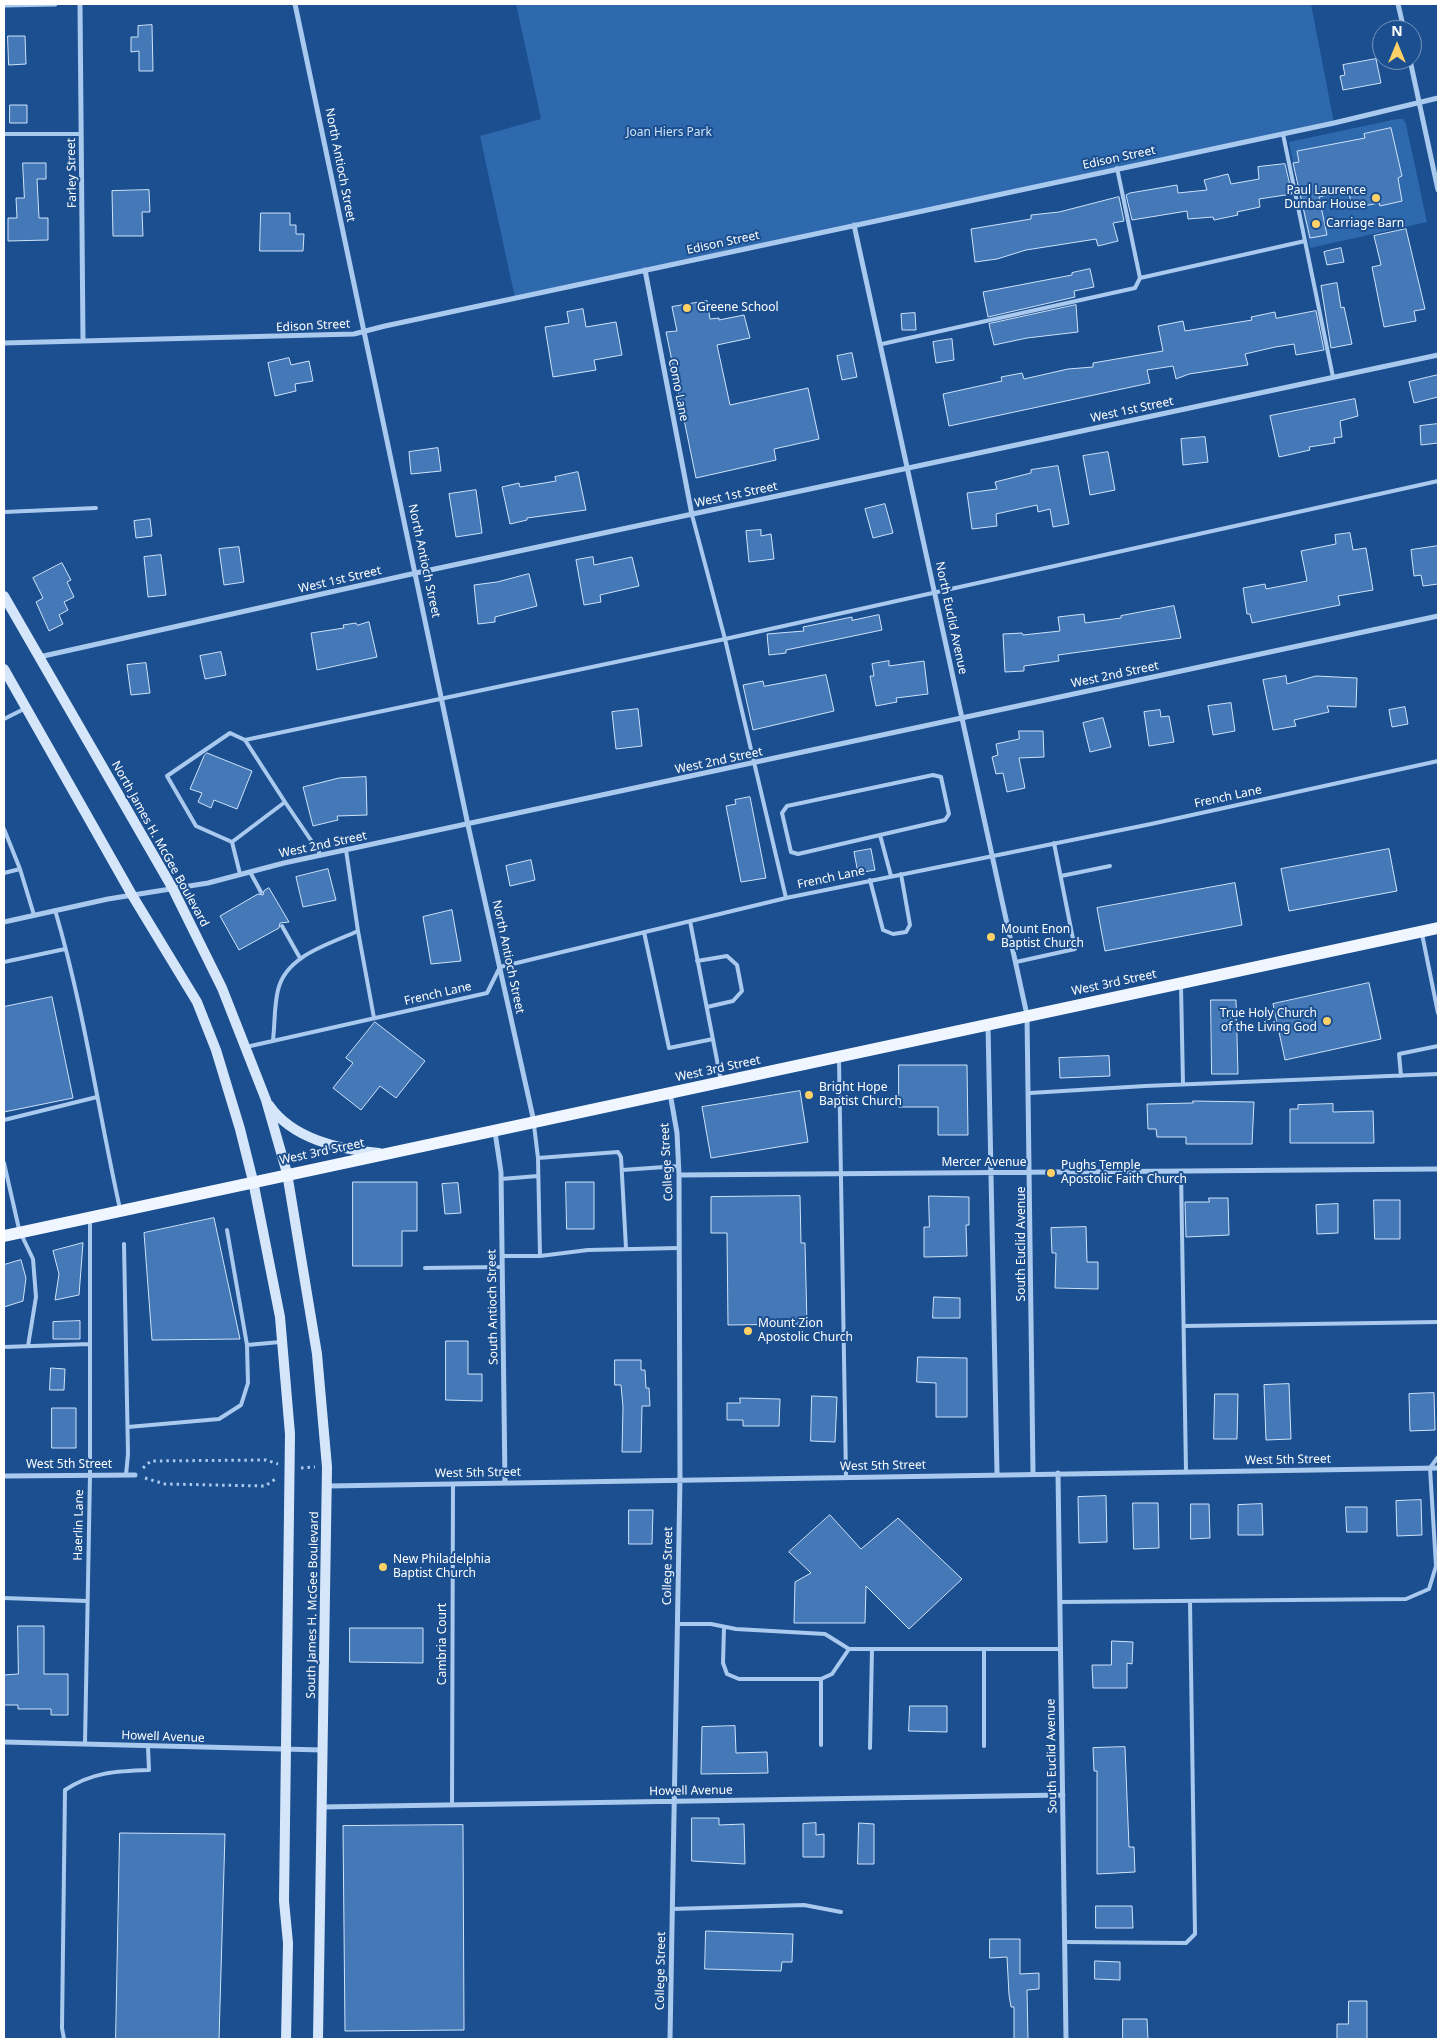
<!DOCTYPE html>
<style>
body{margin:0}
#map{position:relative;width:1442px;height:2043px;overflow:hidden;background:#1b4f8f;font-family:"Noto Sans",sans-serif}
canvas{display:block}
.frame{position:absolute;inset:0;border:5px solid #fff;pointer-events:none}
.north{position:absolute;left:1372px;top:20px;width:50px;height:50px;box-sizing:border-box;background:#1b4f8f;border:1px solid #7695bc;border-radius:50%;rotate:0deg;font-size:14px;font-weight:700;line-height:20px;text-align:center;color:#fff}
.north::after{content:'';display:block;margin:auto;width:18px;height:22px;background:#ffd166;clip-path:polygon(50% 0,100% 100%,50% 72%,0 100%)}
</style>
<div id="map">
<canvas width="1442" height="2043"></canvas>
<div class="frame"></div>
<div class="north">N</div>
</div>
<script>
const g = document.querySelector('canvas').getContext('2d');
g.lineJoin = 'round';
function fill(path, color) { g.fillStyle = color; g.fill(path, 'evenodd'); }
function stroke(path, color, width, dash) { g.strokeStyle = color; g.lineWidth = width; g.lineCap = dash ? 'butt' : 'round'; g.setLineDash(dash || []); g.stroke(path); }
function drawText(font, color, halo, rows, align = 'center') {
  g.font = font + ' "Noto Sans",sans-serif'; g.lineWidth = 4; g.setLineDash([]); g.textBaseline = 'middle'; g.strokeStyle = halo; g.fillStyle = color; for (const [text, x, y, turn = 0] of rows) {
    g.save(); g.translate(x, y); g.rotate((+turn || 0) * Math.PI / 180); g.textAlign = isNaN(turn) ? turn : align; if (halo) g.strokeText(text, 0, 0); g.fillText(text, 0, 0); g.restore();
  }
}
fill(new Path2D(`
 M516,4h795l23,119 -819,175 -35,-162 61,-17z
 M1397,119h6l3,5 21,98 -117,26 -21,-106z`), '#2e69ad');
const building = new Path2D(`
 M152,25l1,46h-14v-20l-8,1v-15h7v-11z
 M8,36h17l1,28 -17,1z
 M1376,59l5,24 -38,7 -3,-14 5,-1 -2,-10z
 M10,105h17v18h-17z
 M1391,128l11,48 -4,2 4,23 -22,5 -1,-3 -26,5 -5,-18 -29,7 8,38 -17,3 -17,-75 6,-1 -2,-11 68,-13 -1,-4z
 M23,163h23v16h-9l2,39h9v22l-40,1v-23h9l-1,-20h8z
 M1285,164l7,30 -33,5 1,8 -23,5 1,3 -24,5 -1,-3 -25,2 -1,-8 -55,9 -6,-25 4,-2 47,-8 1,8 29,-3 -3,-10 24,-6 3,10 28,-5 -1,-12z
 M149,190l1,22h-8l1,24h-30l-1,-45z
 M1119,197l5,24 -11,2 5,18 -20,5 -2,-7 -70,11 -29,9 -22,3 -4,-33 60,-10v-4l28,-3z
 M261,213h29v12h6v9h8l-1,17h-43z
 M1406,229l19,80 -11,2 2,10 -32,6 -12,-60 9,-2 -7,-29z
 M1341,248l3,14 -17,3 -3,-13z
 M1090,269l4,18 -20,4 1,6 -87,20 -5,-25 89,-17v-2z
 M1337,283l4,25 3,-1 8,37 -21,4 -10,-62z
 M707,301l3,18 9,-1v2l25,-5 6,23 -33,7 13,60 78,-17 11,51 -45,10 2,11 -80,18 -30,-146 11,-1 -5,-24z
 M1076,305l2,27 -51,6 -33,7 -5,-21z
 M583,309l3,18 30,-5 6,33 -28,5 2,10 -43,7 -8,-50 24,-4 -2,-11z
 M1316,311l8,39 -28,5 -2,-11 -19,3 -30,7 3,11 -59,9 -13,5 -3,-13 -26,4 3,13 -201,43 -6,-32 59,-13 -1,-4 21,-4 2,6 44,-10 25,-2v-4l70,-12 -5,-25 25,-5 2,10 67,-11 -1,-3 24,-5 1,6z
 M915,313l1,17h-14l-1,-16z
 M952,339l2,21 -18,3 -3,-21z
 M852,353l5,24 -15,3 -5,-24z
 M289,358l2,7 18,-4 4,20 -18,3 1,7 -21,5 -7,-33z
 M1438,375v22l-24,6 -5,-21z
 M1355,399l3,17 -18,5 2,16 -8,1 1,5 -26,4 1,3 -31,7 -9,-41z
 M1438,424v19l-17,2 -1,-19z
 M1205,437l3,25 -25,3 -2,-26z
 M438,448l3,23 -30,3 -2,-22z
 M1108,452l7,38 -25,5 -7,-39z
 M1058,466l11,58 -16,3 -3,-18 -12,3 -1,-7 -41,9 1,12 -25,3 -5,-36 30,-4 -2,-7 36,-9v-3z
 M578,472l8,38 -59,8v2l-17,4 -8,-37 17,-4 1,4 36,-6 -1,-4z
 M476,490l6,43 -26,4 -7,-43z
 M885,504l8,29 -20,5 -8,-29z
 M150,519l2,17 -16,2 -2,-17z
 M761,530v6l10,-2 3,25 -25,3 -3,-31z
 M1350,533l3,17 13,-2 7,42 -35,6 2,9 -88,18 -2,-9h-3l-4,-26 22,-4 1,5 41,-8 -6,-30 35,-7 -1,-9z
 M1438,546v38l-15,2 -2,-11 -7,1 -3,-26z
 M239,547l5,35 -20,3 -5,-36z
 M161,555l5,40 -18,2 -4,-40z
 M593,557l1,8 38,-8 7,29 -39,9 1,7 -17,3 -8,-45z
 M62,563l9,17 -4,2 7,15 -10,5 4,8 -9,5 4,9 -14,7 -13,-29 7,-4 -10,-20z
 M529,574l8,32 -42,11v5l-17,2 -4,-39 23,-3z
 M1174,606l7,32 -123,17 1,6 -35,5v5l-19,1 -2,-38 19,-1 1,2 37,-4 -2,-14 26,-3 1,9 36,-5v-2z
 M879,615l3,15 -96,20v3l-17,2 -2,-21 37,-3 -1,-4 49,-10v3z
 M369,622l8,35 -60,13 -6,-37 33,-5 -1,-3 13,-2 1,2z
 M221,652l5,23 -21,4 -5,-23z
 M889,661v5l35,-5 4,33 -32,4 1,4 -21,4 -6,-30h4l-2,-12z
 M146,663l4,30 -19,2 -4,-30z
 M826,675l8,36 -81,19 -10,-45 20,-4 1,5z
 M1286,676l1,8 29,-8 41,2 -1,29 -29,-1 2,6 -35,8 2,6 -23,4 -10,-50z
 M1231,703l4,28 -22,4 -5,-29z
 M1405,707l3,17 -16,3 -3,-17z
 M638,709l4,37 -26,3 -4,-37z
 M1160,710l1,7 8,-1 5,26 -25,4 -5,-34z
 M1103,718l8,29 -21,5 -7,-29z
 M1019,731h24l1,26 -25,1 6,30 -18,4 -4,-19 -7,1 -4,-17 6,-2 -2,-11 23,-5z
 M207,753l45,18 -15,38 -23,-9 -3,8 -13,-6 4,-9 -12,-4 14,-33z
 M366,777l1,38 -30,1 1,4 -25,6 -10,-39 36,-9z
 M750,797l16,81 -25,4 -15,-76 10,-2 -1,-4z
 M871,849l4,21 -17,3 -4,-21z
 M1389,849l8,42 -108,20 -8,-42z
 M531,860l4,20 -25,6 -4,-20z
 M328,869l8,31 -33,7 -7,-30z
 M1235,883l7,42 -137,26 -8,-43z
 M269,888l20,34 -9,1 -1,5 -40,22 -19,-34 38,-22 5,1 1,-4z
 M452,910l9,51 -30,3 -8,-47z
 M1369,983l12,56 -96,21 -12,-56z
 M52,997l21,101 -69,14v-105z
 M1211,1000h25l2,74h-26z
 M375,1022l50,39 -29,37 -16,-12 -19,24 -28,-22 20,-25 -7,-5z
 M1109,1056l1,20 -50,2 -1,-20z
 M899,1065h68l1,70h-30v-28h-39z
 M800,1091l8,51 -97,16 -9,-51z
 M1193,1101l61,1 -2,42h-66v-7h-29l-1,-8h-8l-1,-25 46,-1z
 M1333,1104v8l40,-1 1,32h-84v-34h8v-4z
 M353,1182h64v49h-15v35h-49z
 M566,1182h28v47h-27z
 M458,1183l3,30 -16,1 -3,-30z
 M800,1196l1,47h4l2,81 -79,1 -1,-92h-16v-36z
 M929,1196l40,1v28h-3l1,31 -43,1v-30h5z
 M1209,1198h19l1,37 -43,2 -1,-35h24z
 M1374,1200h26v39h-25z
 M1338,1204v29l-21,1 -1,-29z
 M214,1218l26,121 -88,1 -8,-107z
 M1086,1227l1,35h11v27l-43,-1 1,-35h-4l-1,-25z
 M83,1243l-4,52 -24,5 4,-26 -6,-23z
 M21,1260l5,18 -3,23 -19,6v-42z
 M934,1297l26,1v20h-27z
 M80,1321v18h-27v-17z
 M446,1341h22v33h14v27l-36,-1z
 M918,1357l49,1v59h-31v-34l-19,-1z
 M615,1360h26v10h4l1,18h3l1,18h-8l-1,46h-19l1,-45 -2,-22h-6z
 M51,1368l14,1 -1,21h-14z
 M1289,1384l2,55 -25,1 -2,-55z
 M1434,1393l1,37 -25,1 -1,-37z
 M1215,1394h23l-1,45h-23z
 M812,1396l25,1 -2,45 -24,-1z
 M740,1398l40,1 -1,27h-36v-6h-16v-17h13z
 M52,1408h24v40h-24z
 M1106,1496l1,46 -28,1 -1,-46z
 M1421,1500l1,35 -25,1 -1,-35z
 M1133,1503h25l1,45 -25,1z
 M1191,1504h18l1,34 -19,1z
 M1262,1504l1,31h-25v-30z
 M1346,1507h21v25h-20z
 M629,1510h24l-1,34h-23z
 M830,1515l31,34 37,-31 64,61 -53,50 -43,-43 -1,37h-71l1,-41 16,-9 -22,-21z
 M18,1626h26v48h24v41h-17v-6h-33v-4h-14v-30l14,-1z
 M350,1628h73v35l-73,-1z
 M1112,1641l21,1 -1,22 -5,-1v25h-34l-1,-23h19z
 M910,1706h37v26l-38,-1z
 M735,1726l1,27 31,-1 1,21 -67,1 1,-47z
 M1125,1747l4,100h5l1,25 -38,2v-103h-3l-1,-23z
 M692,1818h27v7l25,-1 1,40 -53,-3z
 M816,1823v12l8,-1v23h-21v-33z
 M859,1823l15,1v40h-16z
 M463,1825l1,205 -119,1 -2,-205z
 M120,1833l105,1 -6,205h-103z
 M1096,1906h36l1,22h-37z
 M706,1931l87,3 -1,28h-10l-1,9 -76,-2z
 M990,1939h30v35l19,-1v16l-12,1 1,49h-14v-32h-3l-2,-12 -2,-38 -17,1z
 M1095,1961l25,1v18l-25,-1z
 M1349,2001h18v38h-30v-15h11z
 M1123,2019h24l1,20h-25z`);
fill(building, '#4478b7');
stroke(building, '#cfe3fa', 1);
stroke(new Path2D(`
 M143,1468l8,-7 115,-1 12,4
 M301,1468l14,-1
 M145,1478l20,6 100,2 12,-8`), '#a9c9ee', 3, [2.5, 4]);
stroke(new Path2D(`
 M4,134h77
 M1283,134l50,243
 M1140,278l165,-37
 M882,344l253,-56 5,-10 -23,-110
 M4,512l92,-4
 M692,515l33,124 61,259
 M4,719l20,-10
 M245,740l480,-101 713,-158
 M285,802l-40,-62 -15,-7 -63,43 29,50 36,16 53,-40 36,53
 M4,829l16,40
 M880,835l65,-15 4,-6 -8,-37 -8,-2 -146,31 -5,7 9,39 7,2 82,-19 11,41
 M232,842l8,32
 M250,872l11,20
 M4,873l16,-4 14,46
 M1061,876l49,-10
 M870,880l13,50 10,4 13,-2 4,-7 -9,-51
 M55,910c29,98 43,200 65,299
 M690,921l31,160
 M282,926l18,32
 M358,931l16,87
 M644,932l25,116 44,-9
 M1422,934l16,79
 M697,961l30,-5 10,9 5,26 -9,10 -26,6
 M4,962l61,-13
 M1016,962l59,-13 -21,-106
 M1181,986l2,98
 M273,1040c2,-16 1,-34 5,-50 8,-35 52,-46 80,-59l-12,-81
 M246,1047l241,-54 13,-26 286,-69 365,-74 287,-63
 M839,1060l7,417
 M1401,1076l-2,-22 39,-8
 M1030,1093l115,-7 293,-12
 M4,1120l93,-23
 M534,1125l4,33 2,98
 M538,1158l80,-6 3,5 5,91
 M4,1163l15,66
 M622,1170l57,-4
 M1181,1171l5,301
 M501,1179l37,-3
 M22,1236l11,23 3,38 -8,49
 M124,1244l4,210 -2,21
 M502,1256h38l48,-6 91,-2
 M425,1268l77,-1
 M1184,1326l254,-4
 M247,1345l33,-3
 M4,1347l86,-3
 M128,1427l91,-8 22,-14 7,-22 -1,-38 -20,-115
 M4,1598l83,3
 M1060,1602l346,-3 23,-10 7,-23 -6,-98 8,-11
 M677,1624h34l25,5 89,5 24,15h212
 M724,1627l-1,36 4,11 12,5h82l11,-5 17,-25
 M984,1649v97
 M85,1743l5,-268v-255
 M821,1745v-66
 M870,1748l2,-99
 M452,1805l1,-321
 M672,1909l132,-4 37,7
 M1065,1942l121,1 9,-9 -5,-333
 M64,2039l-2,-11 3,-238c27,-18 52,-19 84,-20l-1,-23`), '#a9c9ee', 4);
stroke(new Path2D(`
 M80,4l3,337
 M295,4l173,821 66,297
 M1398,4l6,26
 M4,5l51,-1
 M1410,60l28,130
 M854,225l173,790 6,458
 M645,270l47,245
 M4,343l350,-9 31,-8 949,-203 104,-25
 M39,657l377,-84 1022,-218
 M4,922l104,-23 100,-16 76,-20 1154,-247
 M988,1025l9,448
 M495,1132l6,40 4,310
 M679,1175l759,-6
 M1058,1473l8,566
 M4,1476l131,-1
 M328,1486l1110,-18
 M4,1742l318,8
 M321,1807l742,-12
 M670,2039l10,-560 -1,-304 -2,-42 -7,-40`), '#a9c9ee', 5);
stroke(new Path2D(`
 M4,596l169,293 49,99 44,112 21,73 30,181 10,113 -9,572
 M4,669l128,226 65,107 19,48 24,79 13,52 27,136 10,117 -6,467 4,42 -2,96
 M269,1105c23,34 72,45 110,48`), '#d6e6fa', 10);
stroke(new Path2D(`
 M4,1236l1434,-308`), '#f0f6ff', 12);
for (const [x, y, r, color] of [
 [1376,198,5,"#ffd166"],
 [1316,224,5,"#ffd166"],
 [687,308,5,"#ffd166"],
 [991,937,5,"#ffd166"],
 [1327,1021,5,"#ffd166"],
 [809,1095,5,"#ffd166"],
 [1051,1173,5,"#ffd166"],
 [748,1331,5,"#ffd166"],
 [383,1567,5,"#ffd166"]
]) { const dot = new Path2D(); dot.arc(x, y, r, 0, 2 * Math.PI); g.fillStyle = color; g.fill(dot); stroke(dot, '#1b4f8f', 2); }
drawText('12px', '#cfe3fa', '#1b4f8f', [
 ["Joan Hiers Park",669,133]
]);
drawText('12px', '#fff', '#1b4f8f', [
 ["Edison Street",1119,158,-12],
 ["North Antioch Street",340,165,79],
 ["Farley Street",72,173,-91],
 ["Edison Street",723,243,-12],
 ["Edison Street",313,326,-3],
 ["Como Lane",678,390,79],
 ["West 1st Street",1132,410,-12],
 ["West 1st Street",736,495,-12],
 ["North Antioch Street",424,561,78],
 ["West 1st Street",340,580,-13],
 ["North Euclid Avenue",951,618,78],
 ["West 2nd Street",1115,675,-12],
 ["West 2nd Street",719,761,-12],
 ["French Lane",1228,797,-12],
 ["North James H. McGee Boulevard",160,844,61],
 ["West 2nd Street",323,845,-12],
 ["French Lane",831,878,-12],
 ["North Antioch Street",508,957,78],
 ["West 3rd Street",1114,983,-12],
 ["French Lane",438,994,-13],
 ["West 3rd Street",718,1069,-12],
 ["West 3rd Street",322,1152,-12],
 ["College Street",667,1162,-93],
 ["Mercer Avenue",984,1163],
 ["South Euclid Avenue",1022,1244,-90],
 ["South Antioch Street",493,1307,-91],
 ["West 5th Street",1288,1460,-1],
 ["West 5th Street",69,1465],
 ["West 5th Street",883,1466,-1],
 ["West 5th Street",478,1473,-1],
 ["Haerlin Lane",79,1525,-89],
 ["College Street",668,1566,-89],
 ["South James H. McGee Boulevard",313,1605,-89],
 ["Cambria Court",443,1644,-90],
 ["Howell Avenue",163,1737,2],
 ["South Euclid Avenue",1052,1756,-91],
 ["Howell Avenue",691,1791,-1],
 ["College Street",661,1971,-89]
]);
drawText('12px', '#fff', '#1b4f8f', [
 ["Paul Laurence",1366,191,"right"],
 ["Dunbar House",1366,205,"right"],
 ["Carriage Barn",1326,224],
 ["Greene School",697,308],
 ["Mount Enon",1001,930],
 ["Baptist Church",1001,944],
 ["True Holy Church",1317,1014,"right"],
 ["of the Living God",1317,1028,"right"],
 ["Bright Hope",819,1088],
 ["Baptist Church",819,1102],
 ["Pughs Temple",1061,1166],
 ["Apostolic Faith Church",1061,1180],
 ["Mount Zion",758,1324],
 ["Apostolic Church",758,1338],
 ["New Philadelphia",393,1560],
 ["Baptist Church",393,1574]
], 'left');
</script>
